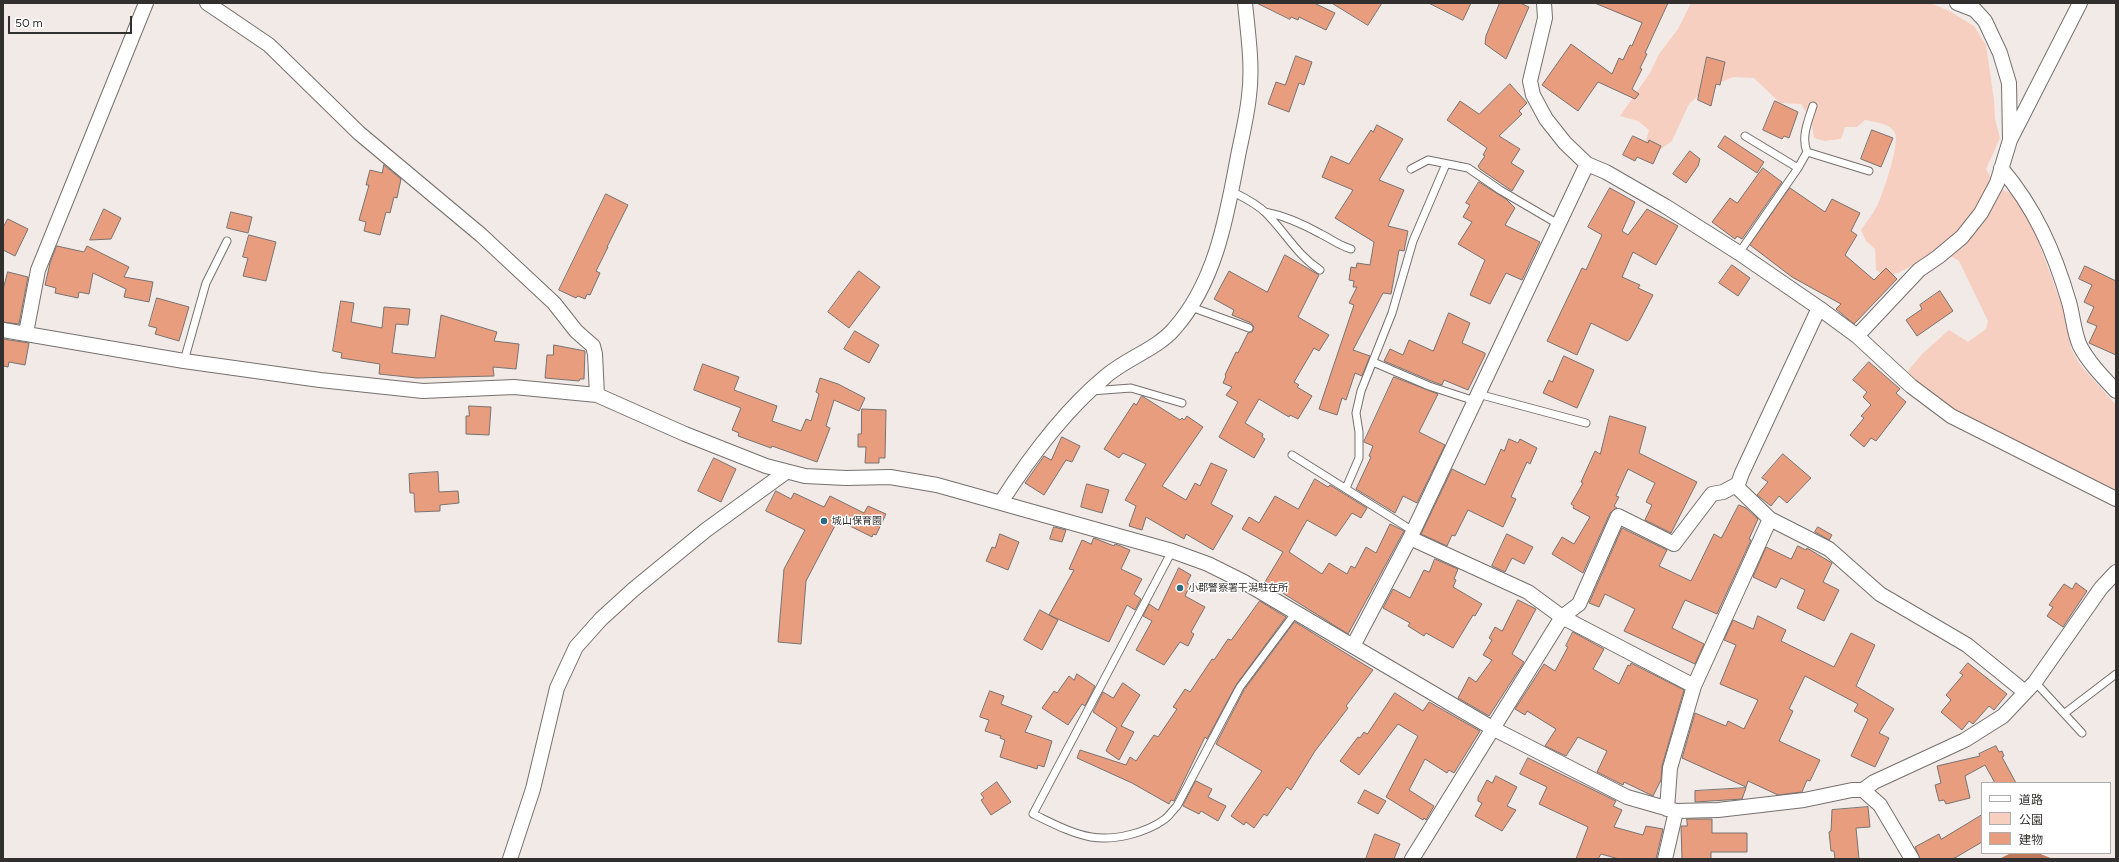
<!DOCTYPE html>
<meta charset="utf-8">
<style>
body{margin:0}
#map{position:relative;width:2119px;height:862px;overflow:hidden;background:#f1eae7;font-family:Figtree,"Noto Sans JP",sans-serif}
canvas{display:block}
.frame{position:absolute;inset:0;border:4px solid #32302f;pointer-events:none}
.legend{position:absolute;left:1981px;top:782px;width:130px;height:72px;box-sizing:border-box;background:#fff;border:1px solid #adacac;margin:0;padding:5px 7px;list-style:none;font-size:12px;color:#32302f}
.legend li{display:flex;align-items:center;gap:8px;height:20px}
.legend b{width:20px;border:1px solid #adacac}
.scale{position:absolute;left:8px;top:16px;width:124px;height:18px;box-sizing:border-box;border:2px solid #32302f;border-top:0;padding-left:5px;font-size:12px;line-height:14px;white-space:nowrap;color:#32302f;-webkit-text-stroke:3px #fff;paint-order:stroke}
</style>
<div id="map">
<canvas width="2119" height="862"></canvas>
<div class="frame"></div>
<ul class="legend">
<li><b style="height:5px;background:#fff"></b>道路</li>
<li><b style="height:11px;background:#f6cfc0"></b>公園</li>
<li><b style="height:11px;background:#e89d7e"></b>建物</li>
</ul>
<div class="scale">50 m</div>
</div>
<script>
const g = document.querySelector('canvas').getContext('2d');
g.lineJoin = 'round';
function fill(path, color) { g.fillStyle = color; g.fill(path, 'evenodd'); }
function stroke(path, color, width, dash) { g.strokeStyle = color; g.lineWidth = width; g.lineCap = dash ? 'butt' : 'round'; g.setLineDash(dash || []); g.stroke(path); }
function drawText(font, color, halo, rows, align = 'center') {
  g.font = font + ' Figtree,"Noto Sans JP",sans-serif'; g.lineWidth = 3; g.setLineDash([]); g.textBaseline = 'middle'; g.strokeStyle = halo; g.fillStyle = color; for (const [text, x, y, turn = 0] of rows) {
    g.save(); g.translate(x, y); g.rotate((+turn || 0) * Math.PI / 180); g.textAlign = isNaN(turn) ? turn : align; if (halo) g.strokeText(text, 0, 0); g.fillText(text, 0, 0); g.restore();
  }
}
fill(new Path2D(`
 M1691,3h240l20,9 23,14 12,19 8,55 1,19 5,19 -14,31 11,19 14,5 21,32 29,78 8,26 2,20 10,17 35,39v89l-160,-82 -42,-31 -6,-10 14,-17 27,-24 19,12 18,-13 2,-8 -29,-60 -12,-7 -32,10 -17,9 -14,3 -8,-6 -1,-21 -9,-8 -5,-11c6,-9 13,-17 17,-26 5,-12 22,-59 17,-71 -4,-10 -21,-11 -30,-13l-8,7h-12l-4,12 -17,2 -10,-3 -3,-18 -10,-16 -21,-1 -26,-25 -21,-1 -28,12 -16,15 -17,37 -15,11 -13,-4 5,-18 -11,-9 -18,-5 30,-43 9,-19 19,-25z`), '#f6cfc0');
fill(new Path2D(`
 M2011,853h27l15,6h-54z`), '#c1795c');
const building = new Path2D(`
 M1257,3h57l21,10 -9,17 -27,-13 -1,3 -7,-3 -1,2z
 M1332,3h50l-14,22z
 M1429,3h42l-8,17z
 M1500,3h20l9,4 -23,52 -21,-15 1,-8z
 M1595,3h73l-23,50 2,1 -7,14 2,1 -10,20 7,5 -4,5 -37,-17 -20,29 -36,-26 29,-41 41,30 7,-16 4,2 7,-15 2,1 10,-23z
 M1296,56l16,6 -8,23 -5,-2 -10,29 -21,-8 8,-22 9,3z
 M1707,57l18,5 -5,23 -4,-1 -5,22 -13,-6z
 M1510,84l17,19 -8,8 3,3 -23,22 21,13 -9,14 13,8 -12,20 -32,-22 -2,-3 7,-10 -2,-1 4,-7 -40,-28 13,-19 19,13z
 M1775,101l23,11 -9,26 -5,-2 -2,3 -19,-9z
 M1377,125l26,14 -24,41 25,10 -16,36 20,5 -4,20 -5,-1 -8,44 -8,-1 -30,57 17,6 -8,20 -7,-3 -9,27 -4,-2 -5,17 -18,-6 35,-104 -5,-2 8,-16h-4l1,-6 -5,-1 2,-13 5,1 1,-5 13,2 4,-23 -39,-24 18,-28 -31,-13 9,-21 18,8 22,-34 2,2z
 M1872,130l21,8 -12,29 -20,-8z
 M1633,136l15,7 1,-3 12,6 -8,18 -16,-7 -2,4 -12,-6z
 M1725,136l39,26 -7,11 -39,-26z
 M1690,151l10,8 -2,7 -12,17 -13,-9z
 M384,165l17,14 -4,19 -3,-1 -4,16 -4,-1 -6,23 -16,-4 2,-9 -7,-2 10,-35h-3l4,-15 12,3z
 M1763,168l19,14 -40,57 -5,-3 -2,3 -23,-17 18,-24 7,5z
 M1479,182l27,17 9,9 -10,17 35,17 -18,38 -16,-7 -16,31 -20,-9 15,-35 -27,-16 14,-22 -9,-5 7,-12 -4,-2z
 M1610,188l25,14 -13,29 6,4 19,-26 31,17 -22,39 -23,-13 -11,25 18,8 -2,3 15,7 -23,44 -3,2 -36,-18 -14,32 -30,-14 35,-73 4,2 16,-35 -14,-8z
 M1790,188l35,24 7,-13 28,14 -9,18 6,4 -12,20 29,25 12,-12 11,11 -43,45 -18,-15 5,-5 -49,-27 -42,-32z
 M606,194l22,11 -21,42h1l-12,24 4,2 -10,22 -3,-1 -2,5 -7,-3 -2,2 -17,-8z
 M104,209l17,9 -10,21 -21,1z
 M231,212l21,5 -4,16 -21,-5z
 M8,219l20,10 -13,27 -12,-6v-22z
 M249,235l27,7 -10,39 -23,-5 5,-18 -5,-1z
 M57,246l27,6 3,-6 42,21 -5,10 29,5 -4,20 -25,-5 2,-8 -33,-16 -4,21 -10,-2 -1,6 -23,-5 1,-5 -11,-3 5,-22z
 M1285,255l34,20 -21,42 31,18 -10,16 -5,-3 -20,34 5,3 -2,2 15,9 -14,23 -8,-4 -1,2 -30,-18 -14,24 18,11 -1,3 3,2 -11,19 -35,-21 19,-35 -12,-7 6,-8 -9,-4 3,-7 -1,-1 11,-23 2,1 10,-20 4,-1 2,-5 -3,-4 -19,-8 2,-5 -20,-11 15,-28 38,21z
 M1732,265l18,13 -12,18 -19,-13z
 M2085,266l31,15v74l-27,-12 8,-17 -10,-4 7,-15 -10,-5 8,-17 -13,-6z
 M859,271l21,16 -31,41 -21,-16z
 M8,272l20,5 -9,47 -16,-2v-32z
 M1940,291l13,20 -36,25 -11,-16 16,-11 -2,-4z
 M157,298l32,9 -10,34 -24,-7 2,-6 -8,-2z
 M341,301l13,2 -3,19 31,6 2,-21 26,2 -2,16 -12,-1 -4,29 43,5 6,-43 56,17 -3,9 25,3 -3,25 -23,-2 1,9 -77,2 -38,-4 1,-10 -39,-6 1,-5 -9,-2z
 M1449,313l21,10 -8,20 23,10v2l-17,35 -24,-10 -2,5 -11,-4 -47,-20 6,-12 13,6 6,-15 24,11z
 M855,331l24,14 -10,18 -25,-14z
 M3,339l26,4 -4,22 -16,-3 -1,5 -5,-1z
 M554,345l31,6 -1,28h-4l-1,2 -34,-3 2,-23h6z
 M1564,356l30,14 -17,38 -34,-15 6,-13 3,2z
 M1869,362l31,27 -4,4 10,9 -30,39 -5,-3 -7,9 -14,-12 14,-17 -3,-2 10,-11 -8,-8 4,-5 -14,-12z
 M703,364l36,13 -5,13 43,16 -5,15 29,10 5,-12 5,2 8,-27 -3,-2 4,-14 18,6 27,14 -6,13 -25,-11 -8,26 4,2 -13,34 -45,-16 -1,2 -33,-12 1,-3 -7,-3 9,-22 -47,-18z
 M1394,377l44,17 -19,38 26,13 -28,58 -14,-7 -8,17 -39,-24 15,-32 -2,-1 4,-10 -9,-4z
 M1142,396l38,24 2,-2 2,2 3,-4 16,11 -41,59 24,14 9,-17 5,3 11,-23 16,7 -16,34 22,12 -20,34 -27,-16 -2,5 -38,-22 -4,13 -13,-4 7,-20 -11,-6 21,-36 -23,-11 -4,5 -15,-9 30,-46 2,2z
 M469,406l22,1 -2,28 -23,-1v-18h3z
 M862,409l24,1 -1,48h-6v5h-14l1,-16h-8v-13h3z
 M1610,416l36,11 -7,26 58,29 -26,51 -26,-13 7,-15 -6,-3 9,-19 -27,-14 -12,27 3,1 -5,9 3,2 -7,5 -27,60 -31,-19 10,-17 12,7 16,-27 -17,-9 1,-2 -3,-2 12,-21 -2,-1 14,-31 5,3z
 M1062,437l18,9 -8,16 -6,-2 -22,35 -19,-12 19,-27 7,4z
 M1509,439l9,4 2,-4 17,9 -7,16 -3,-2 -16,35 5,2 -13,28 -35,-17 -13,26 -3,-1 -5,11 -26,-12 31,-65 33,16 16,-36 3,2z
 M1783,454l28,24 -24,25 -8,-7 -8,10 -14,-11 11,-13 -6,-4z
 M714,458l22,11 -15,33 -23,-11z
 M438,472l1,20 19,-1 1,12 -19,2v6l-25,1 -1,-19h-4l-1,-19z
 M1315,479l13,8 2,-2 37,23 -6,10 -9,-5 -16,23 -29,-16 -18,32 33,22 7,-11 18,11 4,-8 4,2 11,-21 10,6 14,-29 14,7 -56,103 -83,-52 18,-30 -41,-23 7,-12 10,6 16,-27 23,13z
 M1087,484l22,6 -7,23 -21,-6z
 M776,491l15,8 3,-6 30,14 6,-11 34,17 4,-7 18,8 -10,21 -3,-1 -1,3 -34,-17 -32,61 -5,63 -23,-2 6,-73 21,-39 -39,-19z
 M1739,505l7,3 12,11 -9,20 2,1 -34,74 -32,-14 -13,28 32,16 -9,20 -71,-33 11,-22 -30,-15 -6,13 -10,-4 33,-75 45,22 -8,16 32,15 23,-47 7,4z
 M1054,527l12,3 -4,12 -12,-3z
 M1818,527l14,8 -3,5 -14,-8z
 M1000,534l19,8 -11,28 -22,-9 6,-14 3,1z
 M1507,534l26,13 -9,17 -12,-6 -7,14 -13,-6z
 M1094,538l20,8 1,-2 3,1 12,5 -9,19 21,10 -8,15 7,5 -6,11 -8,-5 -18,37 -60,-27 25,-45 -5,-1 13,-29 9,4z
 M1798,546l8,4 1,-2 25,15 -9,19 16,8 -15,31 -27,-13 8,-18 -24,-12 -5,10 -23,-11 13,-30 25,12z
 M1435,559l23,10 -4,10 2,1 -3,7 29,17 -7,12 -2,-1 -20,33 -27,-15 -2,3 -16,-10 2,-3 -27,-15 10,-19 17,9 14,-28 5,2z
 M1179,568l12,7 -4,8 3,2 -5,11 20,11 -14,25 3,2 -6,12 -8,-4 -16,23 -28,-15 16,-29 -9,-5 6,-12 9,6z
 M2076,583l11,8 -24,36 -16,-11 6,-9 -4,-2 15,-21 8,5z
 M1518,600l18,9 -24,45 12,8 -35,54 -31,-18 11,-21 7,5 16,-22 -9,-5 9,-15 -3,-2 6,-11 7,4z
 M1260,601l26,16 -50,68 -29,54 -2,-2 -31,64 -3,-1 -2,4 -37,-21 -55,-25 3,-8 46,15 4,-8 6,4 18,-26 4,2 19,-28 -4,-2 12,-18 5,3 22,-33 2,1 14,-21 3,1z
 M1040,610l18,10 -16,30 -18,-10z
 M1758,616l28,14 -5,11 53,26 17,-34 24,12 -19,41 38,23 -15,24 10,5 -14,29 -24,-11 17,-37 -14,-8 4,-7 -53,-28 -16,33 4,2 -14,30 41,19 -10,21 -3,-1 -5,12 -24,3 -30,-14 -2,6 -64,-29 13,-45 31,13 2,-5 16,8 14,-29 -38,-16 16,-39 -12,-5 9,-20 20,9z
 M1295,622l78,48 -27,36 2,2 -33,43 -24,39 -4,-3 -20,29 -3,-2 -10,14 -8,-6 -2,3 -13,-9 31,-45 -46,-27 28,-54z
 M1573,632l31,17 -11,20 26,15 9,-19 2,1 1,-3 53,27 -22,76 -1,14 -8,16 -29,-14 -1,3 -26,-13 10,-21 -29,-14 -12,19 -21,-10 11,-17 -29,-18 -2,4 -10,-6 29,-45 11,7 13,-24 -2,-1z
 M1968,663l39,31 -13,16 -5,-4 -16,18 -4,-3 -7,9 -21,-18 10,-12 -5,-5 17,-20 -3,-2z
 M1077,674l18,12 -10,20 -3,-2 -14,21 -26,-17 12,-17 3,2 12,-17 5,4z
 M1123,683l17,12 -19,31 13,6 -15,28 -13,-9 11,-23 -24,-16 10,-20 10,6z
 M990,691l14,5 -3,8 31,12 -7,16 27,9 -8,26 -6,-2 -1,4 -37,-12 5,-17 -5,-2 1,-2 -16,-5 4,-11 -9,-3z
 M1395,693l28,18 6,-9 51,29 -26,42 -5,-3 -2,3 -22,-14 -16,31 25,16 -8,14 -2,-2 -1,2 -37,-23 32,-61 -20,-12 -39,51 -19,-14 18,-24 2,1 4,-6 3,2z
 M1996,746l3,6 3,-1 2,5 -2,1 14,26h-21l-10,-18 -20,11 5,22 -24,6 -2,-4 -5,1 -4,-16 6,-2 -4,-17 43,-10 -1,-2z
 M1528,758l88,43 -3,5 9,4 -8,17 29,8 3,-9 17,3 -7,30h-37l-18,-5 -3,5h-22l12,-32 -49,-23 8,-17 -27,-13z
 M1496,776l21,11 -10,19 9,4 -14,21 -27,-15 7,-13 -4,-2v-4l9,-17 5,3z
 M1196,781l16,8 -4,8 18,9 -8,15 -17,-10 -2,3 -16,-8z
 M997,782l14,20 -20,13 -10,-15 3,-2 -3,-4z
 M1746,788l-4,11 -47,3v-11z
 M1365,790l21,11 -8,13 -20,-11z
 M1868,807l2,20 -14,1 3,31h-24l-1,-8h-3l-2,-19 2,-1 1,-21z
 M1982,815v27l-29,17h-33l-5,-12 24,-13 2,5z
 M1687,819h25v14h35v19h-36v7h-29l-1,-33h6z
 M1375,834l25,10 -6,15h-28z`);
fill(building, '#e89d7e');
stroke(building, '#797270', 1);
const service = new Path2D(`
 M1745,136l53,32
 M1807,152c-6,-15 1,-31 6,-46
 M1411,169l17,-9 40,8 32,22 58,34
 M1231,191c12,6 25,12 35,22 19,19 31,42 54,57
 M1265,212c21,4 38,12 56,22 12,6 17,11 30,15
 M1739,253l59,-85 9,-16 62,19
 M1191,307l58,21
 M184,361l22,-78 21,-42
 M1373,362l56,24 46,15
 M1091,391l40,-3 51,15
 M1478,394l108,29
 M1292,455l121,76
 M1346,488l13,-30v-26l-3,-19 5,-22 31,-78 21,-72 33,-77
 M1172,551l-139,263c19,9 37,19 58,23 23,4 55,-4 74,-18 4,-3 8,-9 12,-13l63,-119 56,-75
 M2035,682l47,51
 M2065,713l51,-39`);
const minor = new Path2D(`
 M207,3l62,42 90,88 122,102 73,68 22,28 17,15 2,8 2,41
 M1544,3l1,15 -15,63 3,14 13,24 19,24 22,21 19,8 59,34 74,47 80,55 38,28 54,50 40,30 165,83
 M1957,3l18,7 10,11 15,32 9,30 1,56
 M2001,168c34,40 53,83 68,134 4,14 5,31 11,44 9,17 23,31 36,45
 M1819,308l-77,165 -4,11 1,5 31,30 59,30 51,45 87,51 58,47
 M3,330l181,31 136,19 103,11 91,-4 83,8 88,39 81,32 39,10 41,2 44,-1 47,8 235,66 36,13 36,18 248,146 135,69 49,14 42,-1 86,-10 48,-10h11l17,15 32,54
 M26,333l12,-63 108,-267
 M1857,336l62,-66 19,-13 24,-20 19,-24 16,-30 13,-43 70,-137
 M1001,502c29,-45 63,-91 104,-125 20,-18 52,-28 69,-48 42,-47 53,-114 64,-173 4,-20 9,-40 11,-60 4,-30 -1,-62 -4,-93
 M1410,538l118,54 34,25 132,69
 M1353,646l57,-108 177,-374
 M1863,790l11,-8 91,-42 38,-24 32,-34 66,-94 15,-16
 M1667,809l3,-41 24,-82 76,-167
 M510,859l23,-70 24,-101 19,-41 25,-28 33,-30 72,-59 80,-58
 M1412,859l150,-242 17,-13 39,-88 56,28 38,-50 11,-2 15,-8
 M1665,859l11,-48`);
stroke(service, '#76706e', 9);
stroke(minor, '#76706e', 16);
stroke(service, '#fff', 7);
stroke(minor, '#fff', 14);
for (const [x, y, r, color] of [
 [824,521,4,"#2c6b80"],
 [1180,588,4,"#2c6b80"]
]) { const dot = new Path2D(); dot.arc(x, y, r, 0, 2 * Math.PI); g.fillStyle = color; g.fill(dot); stroke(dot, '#fff', 1.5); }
drawText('10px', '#32302f', '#fff', [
 ["城山保育園",832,521],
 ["小郡警察署干潟駐在所",1188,588]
], 'left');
</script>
